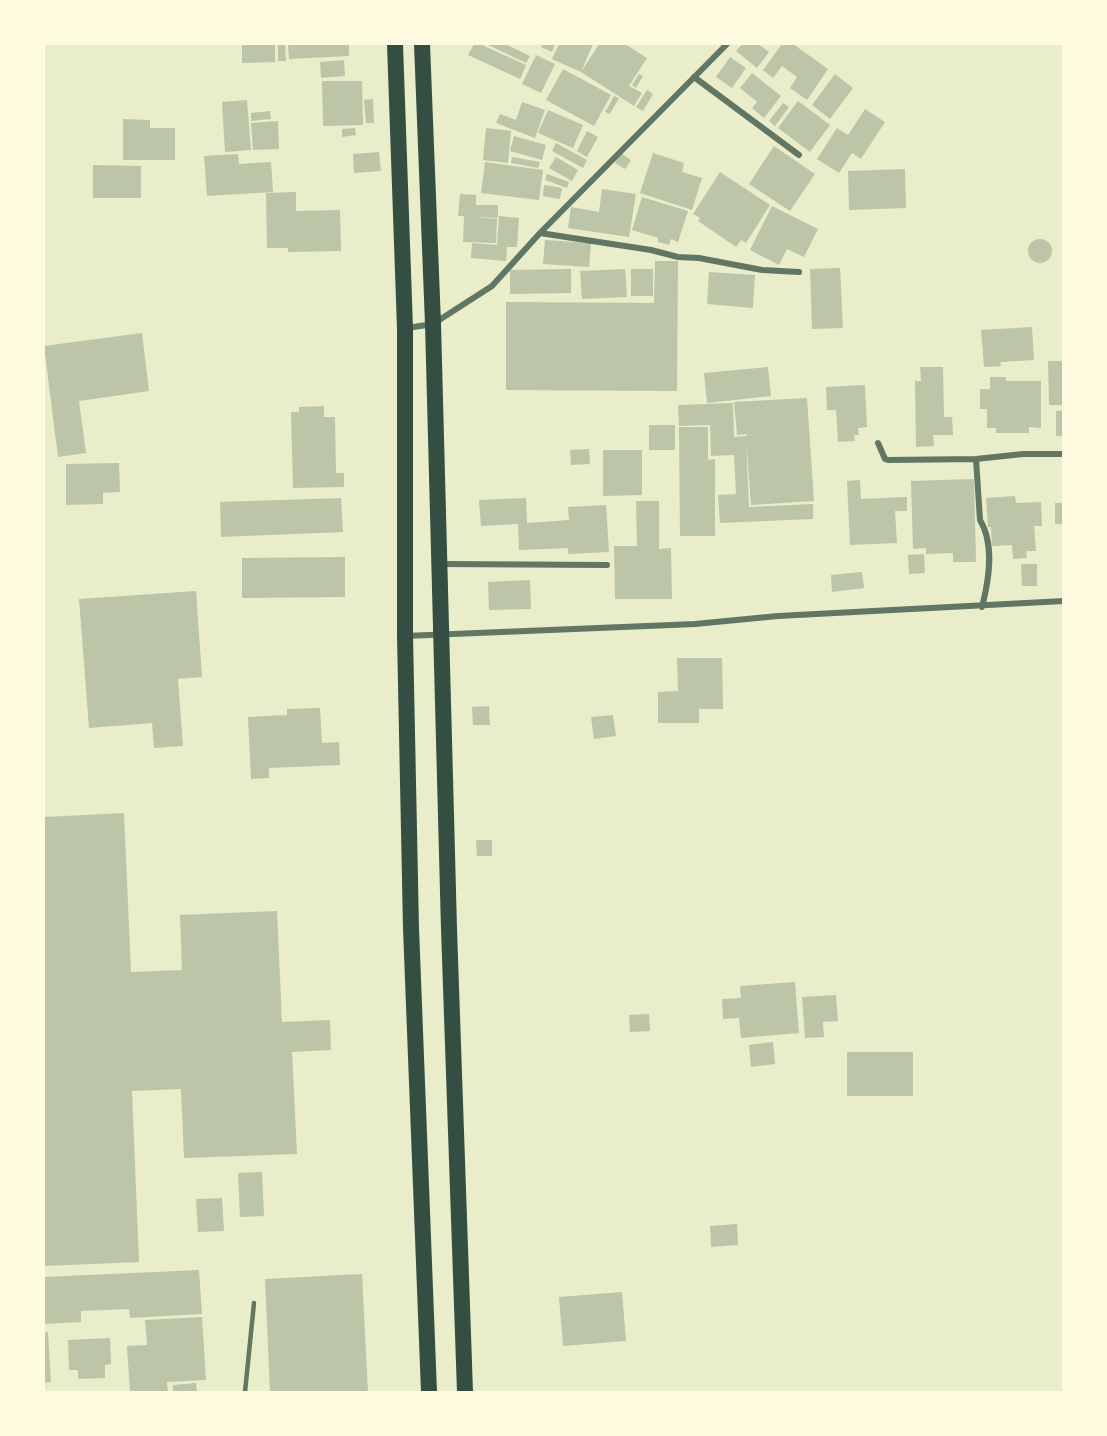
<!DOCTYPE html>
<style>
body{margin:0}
#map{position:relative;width:1107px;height:1436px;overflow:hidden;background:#e9edc9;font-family:"Noto Sans",sans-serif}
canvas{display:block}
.frame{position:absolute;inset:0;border:45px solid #fefae0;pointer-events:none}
</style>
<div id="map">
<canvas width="1107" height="1436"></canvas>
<div class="frame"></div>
</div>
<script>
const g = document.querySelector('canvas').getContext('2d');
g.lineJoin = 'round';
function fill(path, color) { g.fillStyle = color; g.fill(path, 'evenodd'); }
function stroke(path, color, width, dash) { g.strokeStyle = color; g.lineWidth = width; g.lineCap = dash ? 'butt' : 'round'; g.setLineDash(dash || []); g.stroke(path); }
fill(new Path2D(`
 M242,44h33v18l-33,1z
 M278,44h7l1,17h-8z
 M288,44h61v12l-60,3z
 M474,44h6l46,21 -6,14 -52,-24z
 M486,44h19l25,12 -4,7z
 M543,44h12l-3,8 -11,-5z
 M559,44h34l-12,28 -29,-13z
 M599,44h26l22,14 -18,28 13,7 -8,13 -53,-34z
 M742,44h16l11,8 -12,16 -21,-17z
 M782,44h11l35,25 -21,31 -17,-12 7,-11 -15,-11 -9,12 -10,-8z
 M536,55l19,9 -14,29 -19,-9z
 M730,57l16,11 -14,20 -16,-11z
 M344,60l1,16 -24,2 -1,-16z
 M563,69l48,26 -17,31 -48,-26z
 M752,73l29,23 -17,22 -12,-10 5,-6 -17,-14z
 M639,74l4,2 -7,12 -4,-3z
 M835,74l18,14 -23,31 -18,-14z
 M322,81h40l1,44 -40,1z
 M647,90l6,4 -10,17 -7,-4z
 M614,96l5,2 -9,16 -5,-2z
 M373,99l1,24h-8l-2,-23z
 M247,100l4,50 -26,2 -3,-50z
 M798,101l32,24 -20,27 -32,-24z
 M522,102l23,8 -10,28 -39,-15 4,-9 16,6z
 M783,103l6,4 -14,19 -6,-5z
 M865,109l20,13 -24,37 -9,-6 -13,20 -22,-14 20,-31 11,7z
 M548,110l35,15 -10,23 -35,-15z
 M270,111l1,8 -20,2v-8z
 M123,119l27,1v8h25v32h-52z
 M278,121l1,28 -26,1 -2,-27z
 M355,128l1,7 -14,2v-8z
 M486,128l25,3 -3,32 -25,-3z
 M587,131l11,6 -11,20 -10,-6z
 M514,136l32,9 -4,15 -32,-9z
 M556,143l31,17 -4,8 -31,-17z
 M774,146l41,28 -25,37 -41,-27z
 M379,152l2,19 -27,2 -1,-19z
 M621,153l10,7 -6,9 -10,-6z
 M653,153l31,10 -2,9 20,6 -10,32 -52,-17z
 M238,154l1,10 32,-2 2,30 -66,4 -3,-40z
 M512,157l28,5 -2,6 -27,-5z
 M556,157l22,13 -6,11 -23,-13z
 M485,162l58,8 -4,30 -58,-7z
 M93,165l48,1v32h-48z
 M905,169l1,39 -57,2 -1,-39z
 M720,172l50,33 -24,38 -5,-3 -5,7 -38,-26 2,-3 -7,-4z
 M547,174l22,8 -2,6 -22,-8z
 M544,185l18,3 -2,11 -17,-3z
 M602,189l34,5 -7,43 -61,-9 3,-21 28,5z
 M296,192v19l44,-1 1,41 -53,1v-4h-21l-1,-55z
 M460,194l16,1v10h22v13l-25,-1 24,2 -1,24 -33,-1 1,-26h-6z
 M642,197l46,14 -10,31 -7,-3 -2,6 -11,-3v-4l-26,-8z
 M772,206l46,23 -14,28 -17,-8 -8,16 -29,-15z
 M499,216l20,2 -2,29h-10l-1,14 -35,-3 1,-15 25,2z
 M1028 251a12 12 0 1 1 24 0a12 12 0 1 1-24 0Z
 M545,240l46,3 -2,24 -46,-3z
 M655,261h23l-1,130 -171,-1v-88l148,1z
 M840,268l3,60 -31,1 -2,-60z
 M571,269v24l-61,1v-24z
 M625,269l2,28 -45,2 -2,-28z
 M631,269h22v27h-22z
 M709,272l46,3 -2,33 -46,-4z
 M1032,327l2,33 -34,2 1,4 -17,1 -3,-37z
 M142,333l7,58 -70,10 7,52 -28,4 -14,-111z
 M1048,361h16v44h-15z
 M768,367l3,29 -64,7 -3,-30z
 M920,367h23l1,50h8l1,18h-20l1,11 -18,1 -1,-66h6z
 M990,377h16v4h35v47l-12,-1v6h-33v-5h-9v-19h-7v-20h10z
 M865,385l2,42 -9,1 1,7h-5l1,6 -17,1 -2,-32h-9l-1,-23z
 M807,398l7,103 -63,4 -5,-66 3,68 64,-3v15l-93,4 -2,-28 18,-1 -2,-39 -23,1 -1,-31 -31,1 -1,-21 55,-2 1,34 13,-1 -1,-2 -9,1 -3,-33z
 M324,406v11h11l1,56h8v14l-51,1 -2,-76h8v-5z
 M1064,410v26h-8v-25z
 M649,425h26v25h-26z
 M679,427h29v33l7,-1v77h-35z
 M589,449l1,15 -19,1 -1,-15z
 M603,450h39v45l-39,1z
 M119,463l1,29 -17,1v11l-37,1v-41z
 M974,479l2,83h-23v-9l-27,1v-6l-13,1 -2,-68z
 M860,480l1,19 46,-2v14h-12l2,32 -47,2 -3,-64z
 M1015,496l1,7 25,-1 1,24h-8l2,25h-10l1,7 -14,1 -1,-14 -20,1 -1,-19h-3l-2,-29z
 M341,498l2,34 -122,5 -1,-35z
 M526,498l1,25 42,-3 -1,-13 38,-2 3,47 -41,2v-6l-49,2 -1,-26 -37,2 -2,-26z
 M636,501h23v48l12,-1 1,51h-57l-1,-53h23z
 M1055,503h9v21h-9z
 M924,554l1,19 -16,1 -1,-19z
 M345,557v40l-103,1v-40z
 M1021,564h16v22h-15z
 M862,572l2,16 -32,4 -1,-17z
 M530,580l1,29 -42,1 -1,-28z
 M196,591l6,86 -24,2 5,67 -29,2 -2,-25 -63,5 -10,-129z
 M677,658h45l1,51h-24v14h-41v-31l20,-1z
 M489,706l1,19h-17l-1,-18z
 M320,708l2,35 17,-1 1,23 -71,3v10l-18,1 -3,-62 39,-2v-6z
 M613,715l3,21 -22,3 -3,-22z
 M124,813l7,159 51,-2 -2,-55 97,-4 5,111 48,-2 1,30 -39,2 5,102 -113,4 -3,-69 -49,2 7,171 -95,4v-449z
 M476,840h16v16h-15z
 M795,982l4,51 -58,5 -2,-20 -16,1 -1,-20 19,-1 -1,-12z
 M836,995l2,26 -15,1 1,15 -19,1 -3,-41z
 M649,1014l1,17 -20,1 -1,-17z
 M773,1042l2,22 -24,3 -2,-22z
 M847,1052h66v44h-66z
 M262,1172l2,44 -24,1 -2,-44z
 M222,1198l2,33 -26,1 -2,-33z
 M737,1224l1,21 -27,2 -1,-21z
 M199,1270l3,44 -72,4 -1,-9 -48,2v11l-37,2v-47z
 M362,1274l6,118h-98l-5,-113z
 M622,1292l4,49 -63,5 -4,-49z
 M202,1317l4,63 -39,2 1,10h-38l-3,-46 20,-1 -2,-25z
 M44,1332h4l3,50 -7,1z
 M110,1338l1,26 -6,1v13l-27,1v-9h-9l-1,-30z
 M196,1383l1,9h-24v-7z`), '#bcc5a7');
stroke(new Path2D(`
 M245,1392l9,-89`), '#617663', 4.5);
stroke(new Path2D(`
 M694,77l105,78
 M540,233l111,17 27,7 21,1 63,12 37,2
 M407,328l26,-4 59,-38 48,-53 187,-189
 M878,443l7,16 3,1 88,-1 47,-5h41
 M976,459l4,61c15,25 9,60 2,87
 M441,564l166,1
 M405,636l290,-12 83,-8 286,-15`), '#617663', 6);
stroke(new Path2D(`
 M395,44l10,285v307l6,292 18,464
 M422,44l11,280 16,605 16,463`), '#344e41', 16);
</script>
